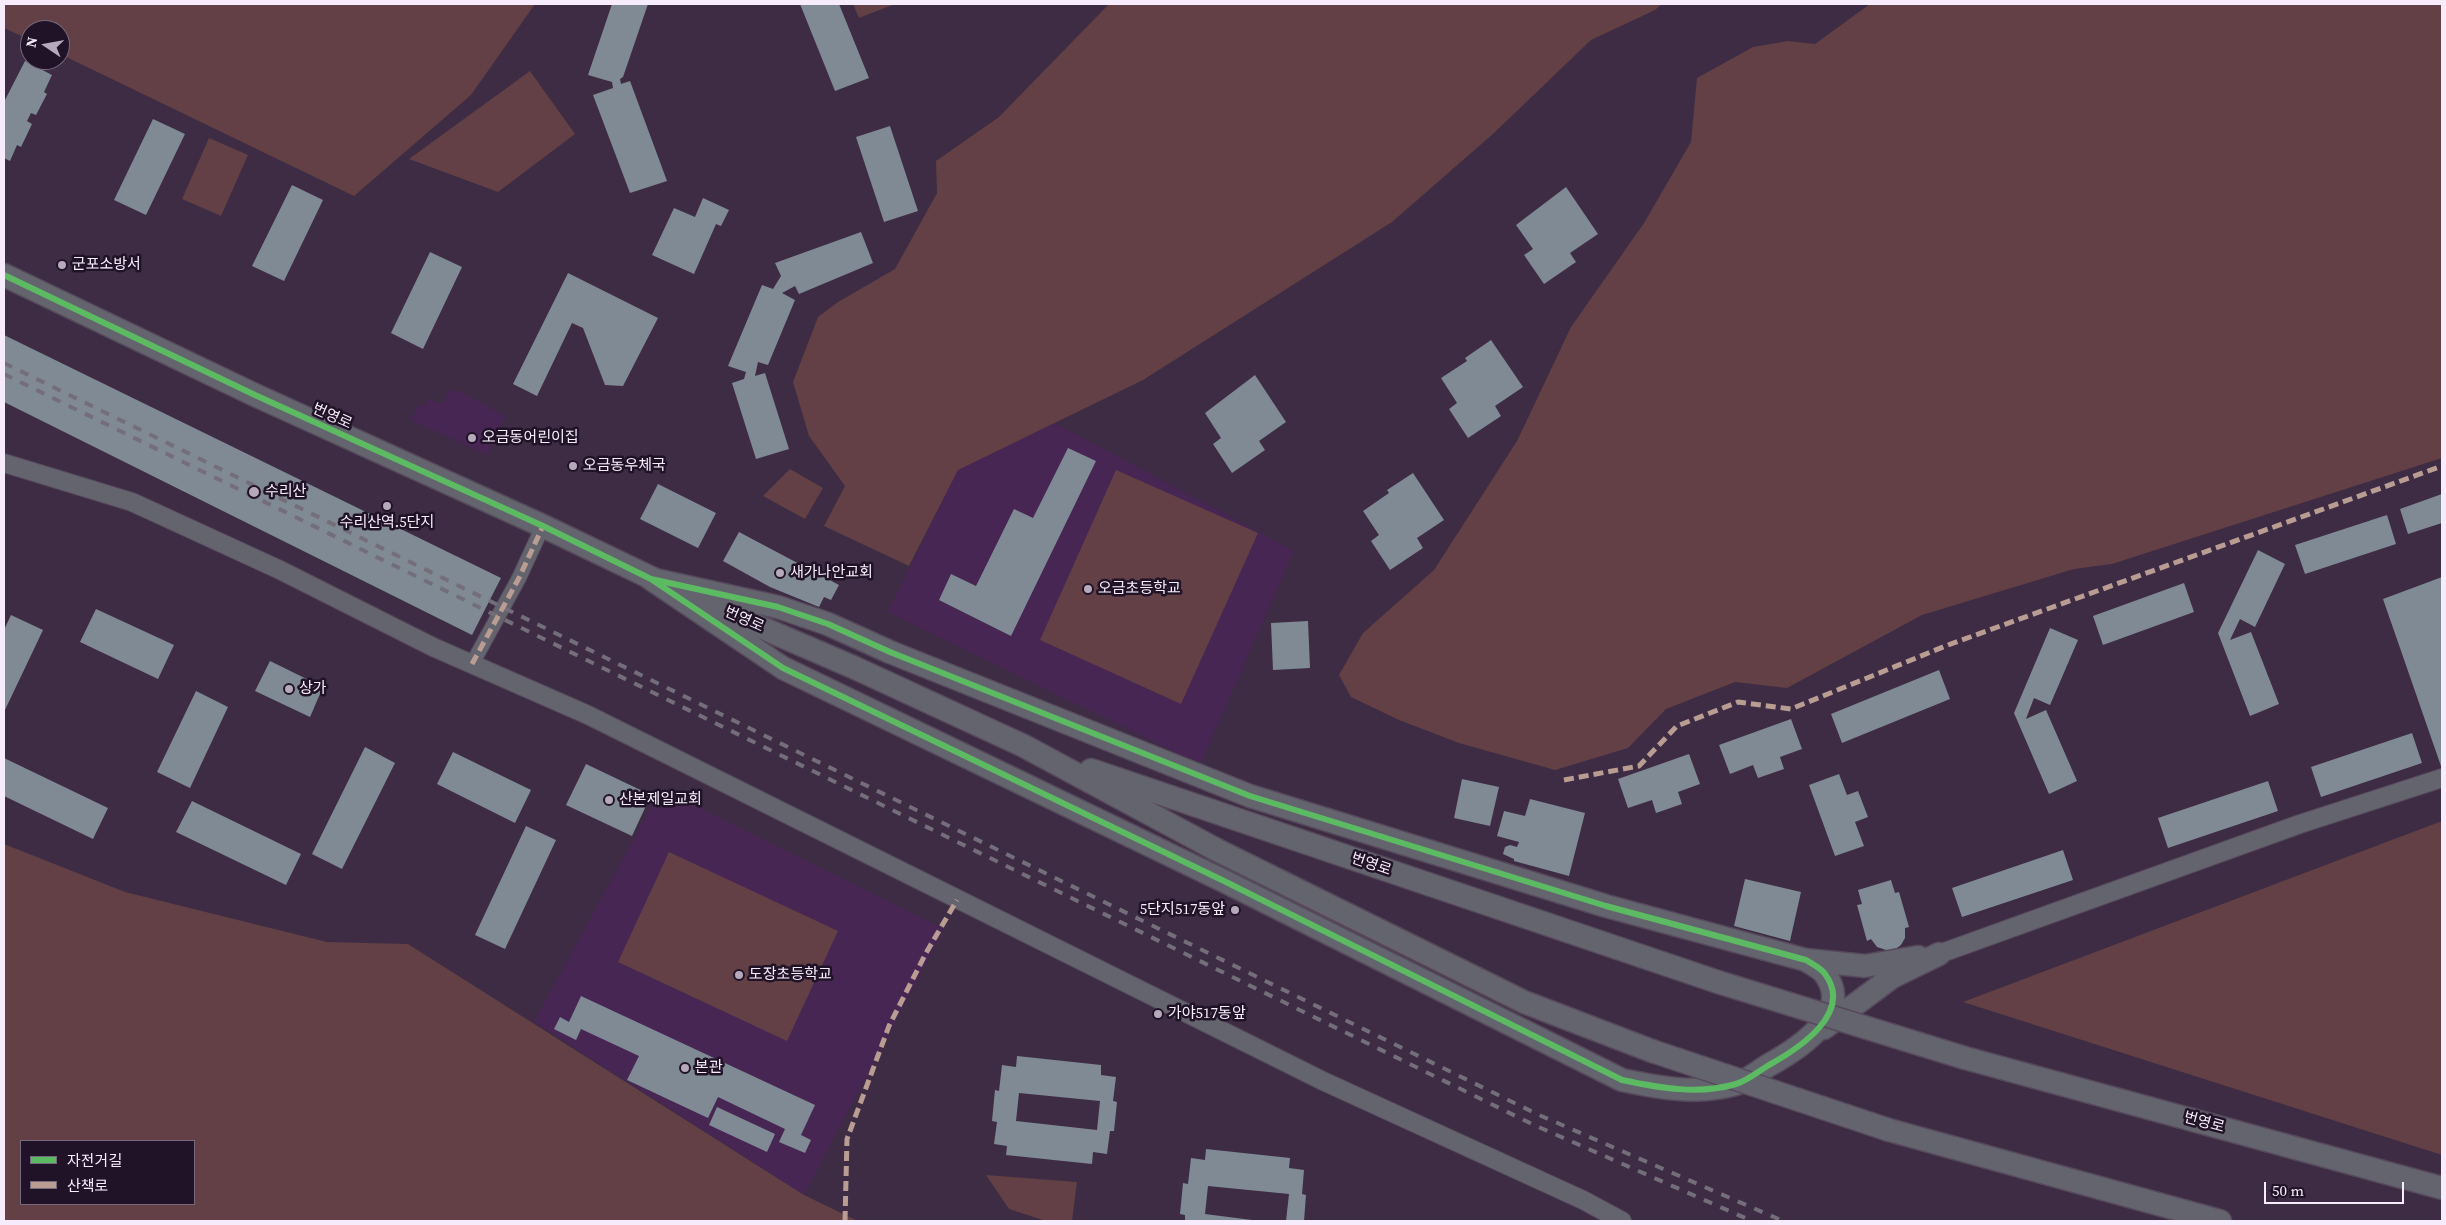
<!DOCTYPE html>
<meta charset="utf-8">
<style>
body{margin:0}
#map{position:relative;width:2446px;height:1225px;overflow:hidden;background:#3d2c44;font-family:"Source Serif 4","Noto Sans KR",serif}
canvas{display:block}
.frame{position:absolute;inset:0;border:5px solid #f7ecfc;pointer-events:none}
.legend{position:absolute;left:20px;top:1140px;width:175px;height:65px;box-sizing:border-box;background:#211327;border:1px solid #776a7c;margin:0;padding:6px 9px;list-style:none;font-size:15px;color:#f7ecfc}
.legend li{display:flex;align-items:center;gap:10px;height:25px}
.legend b{width:25px;border:1px solid #776a7c}
.north{position:absolute;left:20px;top:20px;width:50px;height:50px;box-sizing:border-box;background:#211327;border:1px solid #776a7c;border-radius:50%;rotate:282deg;font-size:14px;font-weight:700;line-height:20px;text-align:center;color:#f7ecfc}
.north::after{content:'';display:block;margin:auto;width:18px;height:22px;background:#b6a9bc;clip-path:polygon(50% 0,100% 100%,50% 72%,0 100%)}
.scale{position:absolute;left:2264px;top:1182px;width:140px;height:22px;box-sizing:border-box;border:2px solid #f7ecfc;border-top:0;padding-left:6px;font-size:15px;line-height:18px;white-space:nowrap;color:#f7ecfc;-webkit-text-stroke:4px #211327;paint-order:stroke}
</style>
<div id="map">
<canvas width="2446" height="1225"></canvas>
<div class="frame"></div>
<ul class="legend">
<li><b style="height:6px;background:#5cba63"></b>자전거길</li>
<li><b style="height:6px;background:#b99d93"></b>산책로</li>
</ul>
<div class="north">N</div>
<div class="scale">50 m</div>
</div>
<script>
const g = document.querySelector('canvas').getContext('2d');
g.lineJoin = 'round';
function fill(path, color) { g.fillStyle = color; g.fill(path, 'evenodd'); }
function stroke(path, color, width, dash) { g.strokeStyle = color; g.lineWidth = width; g.lineCap = dash ? 'butt' : 'round'; g.setLineDash(dash || []); g.stroke(path); }
function drawText(font, color, halo, rows, align = 'center') {
  g.font = font + ' "Source Serif 4","Noto Sans KR",serif'; g.lineWidth = 5; g.setLineDash([]); g.textBaseline = 'middle'; g.strokeStyle = halo; g.fillStyle = color; for (const [text, x, y, turn = 0] of rows) {
    g.save(); g.translate(x, y); g.rotate((+turn || 0) * Math.PI / 180); g.textAlign = isNaN(turn) ? turn : align; if (halo) g.strokeText(text, 0, 0); g.fillText(text, 0, 0); g.restore();
  }
}
fill(new Path2D(`
 M449,390l14,3 42,23 -18,39 -76,-35 7,-15 7,1 2,-7 16,5z
 M1055,423l239,128 -93,211 -18,-6 -295,-144 70,-142z
 M661,789l283,140 -140,266 -270,-173z`), '#472654');
fill(new Path2D(`
 M4,4h531l-64,91 -117,101 -294,-142v-24h-30v10l-26,-12z
 M853,4h42l-36,14z
 M1109,4h553l-7,6 -64,30 -97,93 -102,89 -249,158 -185,90 -49,96 -85,-40 21,-40 -36,-50 -16,-54 25,-65 20,-15 57,-33 42,-76 -1,-32 63,-44z
 M1870,4h572v454l-330,106 -38,5 -152,46 -135,73 -52,-6 -69,27 -38,39 -73,22 -96,-27 -60,-23 -48,-23 -12,-22 24,-42 71,-63 83,-129 54,-114 73,-104 47,-81 6,-64 56,-31 35,-6 27,3z
 M530,71l45,63 -77,58 -89,-33z
 M209,138l39,17 -27,61 -39,-17z
 M790,469l33,19 -18,31 -42,-23z
 M1116,470l142,63 -77,171 -141,-64z
 M2442,821v334l-479,-153z
 M4,844l121,48 202,50 81,2 396,251 54,26h-854zM21,1141h173v63h-173z
 M669,852l169,79 -51,110 -169,-79z
 M986,1175l91,7 -5,39h-26l-37,-12z`), '#624045');
fill(new Path2D(`
 M612,4h36l-25,73 -3,2 1,5 9,-3 37,100 -37,12 -37,-98 20,-7 -1,-6 -24,-7z
 M800,4h39l30,74 -34,13z
 M25,61l27,14 -8,17 3,2 -11,21 -5,-2 -4,8 5,3 -11,23 -4,-2 -7,16 -6,-3v-59l1,1z
 M153,119l32,15 -39,81 -32,-15z
 M890,126l28,85 -34,11 -28,-85z
 M292,185l31,15 -39,81 -32,-15z
 M1566,187l32,47 -28,19 6,9 -32,22 -20,-29 9,-6 -17,-24z
 M703,198l26,12 -8,16 -5,-2 -22,50 -42,-19 22,-47 21,9z
 M861,232l12,31 -74,31 -4,-8 -13,7 13,7 -27,65 -10,-3 -3,14 10,-3 24,76 -33,10 -24,-76 12,-4 2,-7 -18,-6 34,-81 11,4 8,-13 -6,-13z
 M430,252l32,15 -39,82 -32,-16z
 M568,273l90,45 -35,68 -18,-1 -22,-57 -11,-5 -35,73 -24,-12z
 M4,335l497,243 -29,57 -468,-233z
 M1491,340l32,47 -28,19 6,10 -33,22 -19,-29 8,-6 -16,-25 26,-17 -2,-3z
 M1255,375l31,47 -27,19 6,9 -33,23 -19,-29 8,-6 -16,-25z
 M1068,448l28,13 -85,175 -72,-36 12,-26 25,12 38,-77 19,9z
 M1413,473l31,47 -27,18 6,10 -33,22 -19,-29 8,-6 -16,-24 26,-18 -2,-3z
 M658,484l58,29 -18,35 -58,-29z
 M2442,494v29l-34,11 -8,-25z
 M2387,515l9,29 -91,30 -10,-29z
 M739,532l100,53 -8,15 -7,-3 -5,10 -49,-20 -47,-26z
 M2258,550l27,14 -30,63 -15,-8 -10,21 21,-8 28,72 -29,12 -32,-83z
 M2442,577v192l-59,-170z
 M2184,583l10,29 -91,33 -10,-29z
 M96,609l78,36 -16,34 -78,-37z
 M11,615l32,15 -39,82v-82z
 M1308,621l2,47 -37,2 -2,-47z
 M2050,628l28,12 -28,65 -16,-7 -8,21 20,-9 31,71 -28,13 -35,-81z
 M270,661l53,26 -13,30 -55,-26z
 M1939,670l11,29 -108,44 -11,-29z
 M196,691l32,16 -38,81 -33,-16z
 M1791,719l11,30 -22,8 4,12 -26,9 -5,-13 -23,9 -11,-29z
 M2412,733l10,30 -101,34 -10,-30z
 M365,747l30,16 -53,106 -30,-15z
 M453,752l78,38 -16,33 -78,-39z
 M1689,754l11,30 -22,8 4,12 -26,9 -4,-13 -24,8 -10,-29z
 M4,758l104,50 -15,31 -89,-43z
 M586,764l65,31 -19,41 -66,-31z
 M1839,774l8,21 11,-4 10,26 -13,5 9,24 -29,10 -26,-71z
 M1462,779l37,8 -9,39 -36,-8z
 M2268,781l10,30 -110,37 -10,-30z
 M1530,799l55,14 -16,63 -55,-15v-2l-11,-5 2,-7 5,-2 7,2 2,-5 -22,-6 7,-25 21,5z
 M192,801l109,53 -15,31 -110,-53z
 M526,826l30,14 -51,109 -30,-14z
 M2063,850l10,30 -111,37 -10,-29z
 M1745,879l56,13 -11,49 -56,-15z
 M1891,880l4,13 4,-1 10,35 -4,1v10l-4,7 -7,5h-8l-9,-3 -6,-8 -4,2 -10,-36 5,-1 -4,-14z
 M581,996l234,109 -14,30 10,5 -6,13 -26,-11 6,-13 -67,-32 -10,21 -81,-38 12,-24 -58,-27 -5,11 -22,-11 6,-12 9,5z
 M1017,1056l84,9v10l15,2 -3,24 4,1 -3,29h-4l-3,23 -14,-2 -1,12 -86,-9 1,-9 -13,-2 3,-22 -5,-1 3,-31 4,1 3,-26 14,2zM1019,1093l81,8 -3,29 -81,-9z
 M717,1107l58,27 -8,18 -58,-27z
 M1206,1149l84,9 -1,10 15,2 -2,24 4,1 -2,26h-18l3,-27 -81,-8 -3,28 55,7h-75v-6l-5,-1 3,-31 5,1 3,-26 14,2z`), '#808a94');
const pedestrian = new Path2D(`
 M472,664l47,-86 24,-52`);
const minor = new Path2D(`
 M4,463l128,39 148,68 153,77 155,68 735,366 260,119 39,21
 M1939,954l361,-130 142,-46`);
const tertiary = new Path2D(`
 M4,275l251,120 288,131 121,58
 M651,579l127,28 50,17 62,28 360,144 356,110 200,54c6,4 15,8 19,14 29,39 -27,75 -56,91 -10,6 -22,16 -33,19 -38,11 -76,4 -114,-4l-398,-199 -441,-213z
 M709,605l144,62 171,79 193,104 307,152 128,49
 M1091,770l627,212
 M1806,960l59,6 53,-9
 M1824,1028l68,-51 47,-23
 M1965,1058l477,130
 M1889,1130l331,91`);
stroke(pedestrian, '#56495c', 16);
stroke(minor, '#56495c', 20);
stroke(tertiary, '#56495c', 25);
stroke(pedestrian, '#64646e', 14);
stroke(minor, '#64646e', 18);
stroke(tertiary, '#64646e', 22);
stroke(new Path2D(`
 M4,363l1535,752 244,106
 M4,374l1530,751 218,96`), '#746e7b', 4, [9, 9]);
const tertiaryBridge = new Path2D(`
 M1718,982l247,76
 M1652,1051l237,79`);
stroke(tertiaryBridge, '#56495c', 25, []);
stroke(tertiaryBridge, '#64646e', 22);
stroke(new Path2D(`
 M472,664l47,-86 24,-52
 M1564,780l75,-14 38,-40 61,-24 53,7 157,-64 494,-179
 M845,1221l2,-82 42,-113 37,-73 31,-53`), '#b99d93', 5, [10, 5]);
stroke(new Path2D(`
 M4,275l251,120 288,131 108,53 132,89 441,213 398,199c38,8 76,15 114,4 11,-3 23,-13 33,-19 29,-16 85,-52 56,-91 -4,-6 -13,-10 -19,-14l-200,-54 -356,-110 -360,-144 -62,-28 -50,-17 -127,-28`), '#5cba63', 6);
for (const [x, y, r, color] of [
 [62,265,5,"#b6a9bc"],
 [472,438,5,"#b6a9bc"],
 [573,466,5,"#b6a9bc"],
 [254,492,6,"#b6a9bc"],
 [387,506,5,"#b6a9bc"],
 [780,573,5,"#b6a9bc"],
 [1088,589,5,"#b6a9bc"],
 [289,689,5,"#b6a9bc"],
 [609,800,5,"#b6a9bc"],
 [1235,910,5,"#b6a9bc"],
 [739,975,5,"#b6a9bc"],
 [1158,1014,5,"#b6a9bc"],
 [685,1068,5,"#b6a9bc"]
]) { const dot = new Path2D(); dot.arc(x, y, r, 0, 2 * Math.PI); g.fillStyle = color; g.fill(dot); stroke(dot, '#211327', 2); }
drawText('15px', '#f7ecfc', '#211327', [
 ["군포소방서",72,265],
 ["오금동어린이집",482,438],
 ["오금동우체국",583,466],
 ["수리산",265,492],
 ["수리산역.5단지",387,523,"center"],
 ["새가나안교회",790,573],
 ["오금초등학교",1098,589],
 ["상가",299,689],
 ["산본제일교회",619,800],
 ["5단지517동앞",1225,910,"right"],
 ["도장초등학교",749,975],
 ["가야517동앞",1168,1014],
 ["본관",695,1068]
], 'left');
drawText('15px', '#f7ecfc', '#211327', [
 ["번영로",332,417,24],
 ["번영로",744,620,24],
 ["번영로",1371,865,19],
 ["번영로",2204,1123,15]
]);
</script>
